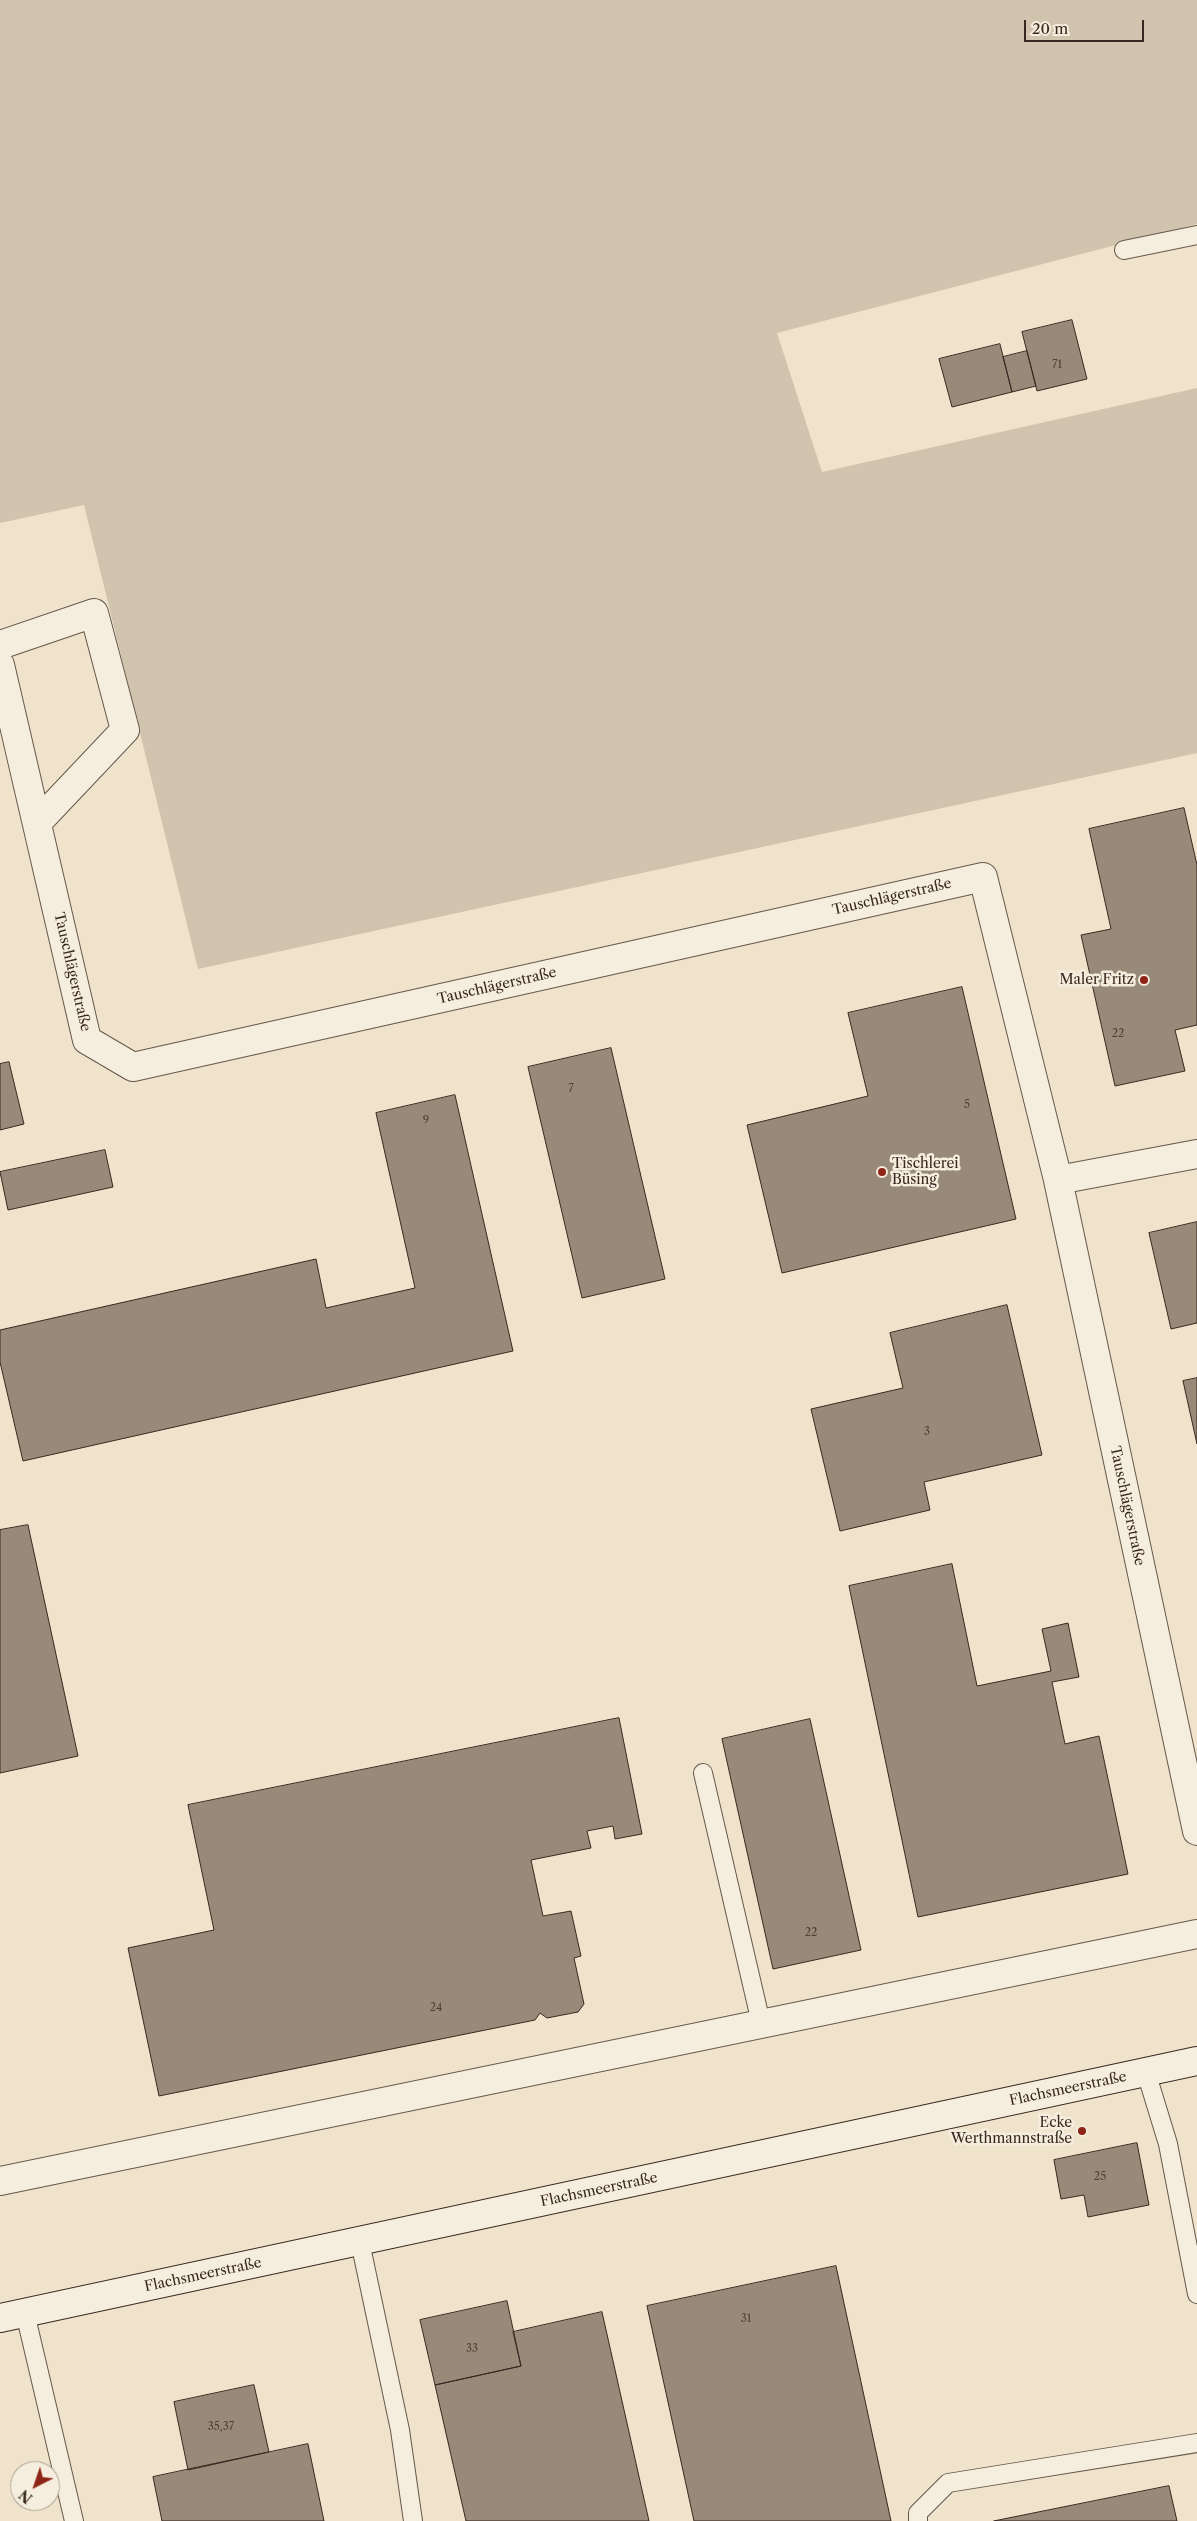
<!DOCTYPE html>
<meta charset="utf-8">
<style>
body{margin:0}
#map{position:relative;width:1197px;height:2521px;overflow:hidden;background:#efe4cb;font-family:"Libre Caslon Text",serif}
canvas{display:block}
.north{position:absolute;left:10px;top:2461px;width:50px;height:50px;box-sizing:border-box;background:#f5eddd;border:1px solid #aa9e92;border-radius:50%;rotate:221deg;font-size:14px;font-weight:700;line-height:20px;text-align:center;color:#392821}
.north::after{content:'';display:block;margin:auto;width:18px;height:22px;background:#8f2418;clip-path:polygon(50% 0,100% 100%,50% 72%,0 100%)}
.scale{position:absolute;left:1024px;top:20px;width:120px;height:22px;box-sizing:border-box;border:2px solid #392821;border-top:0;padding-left:6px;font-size:15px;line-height:18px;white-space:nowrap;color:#392821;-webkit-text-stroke:4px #f5eddd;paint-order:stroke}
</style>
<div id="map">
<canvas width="1197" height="2521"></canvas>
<div class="north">N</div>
<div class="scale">20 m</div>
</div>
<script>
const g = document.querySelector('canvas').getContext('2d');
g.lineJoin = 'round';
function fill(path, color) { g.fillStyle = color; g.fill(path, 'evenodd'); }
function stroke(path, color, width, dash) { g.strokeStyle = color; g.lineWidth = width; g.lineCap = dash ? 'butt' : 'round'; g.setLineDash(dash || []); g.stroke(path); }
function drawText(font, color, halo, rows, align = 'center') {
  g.font = font + ' "Libre Caslon Text",serif'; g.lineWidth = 5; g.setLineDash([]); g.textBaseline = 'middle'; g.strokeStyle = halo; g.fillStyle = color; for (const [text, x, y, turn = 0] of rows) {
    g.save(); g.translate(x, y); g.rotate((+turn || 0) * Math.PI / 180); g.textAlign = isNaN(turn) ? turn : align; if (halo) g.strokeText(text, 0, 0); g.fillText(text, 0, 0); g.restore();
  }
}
fill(new Path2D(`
 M0,0h1197v224l-420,109 45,139 375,-84v365l-999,216 -114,-464 -84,18z`), '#d0c4ae');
const building = new Path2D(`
 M1072,320l15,59 -50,12 -15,-59z
 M1000,344l12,48 -60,15 -13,-48z
 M1027,351l9,35 -24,6 -9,-35z
 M1184,808l13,57v160l-22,5 10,41 -70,15 -34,-151 30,-6 -22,-100z
 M962,987l54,232 -234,54 -35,-148 121,-29 -20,-83z
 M611,1048l54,231 -83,19 -54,-231z
 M9,1062l15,62 -24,6v-66z
 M455,1095l58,256 -490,110 -23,-99v-32l316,-71 10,49 89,-20 -39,-175z
 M105,1150l8,37 -105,23 -8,-38z
 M1197,1222v101l-26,6 -22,-96z
 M1007,1305l35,150 -118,27 6,28 -90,21 -29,-122 92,-21 -13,-55z
 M1197,1378v66l-14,-63z
 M28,1525l50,231 -78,17v-243z
 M952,1564l25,122 74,-15 -9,-42 26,-6 11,54 -27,5 13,62 34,-8 29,138 -210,43 -69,-331z
 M619,1718l23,116 -27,5 -2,-13 -26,5 4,17 -60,12 12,56 28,-5 10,45 -7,2 10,46 -6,8 -31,6 -7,-5 -5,7 -376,76 -31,-148 86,-18 -26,-125z
 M810,1719l51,231 -88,19 -51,-230z
 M1137,2143l12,62 -61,12 -4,-22 -23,4 -7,-39z
 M836,2266l55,255h-197l-47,-215z
 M507,2301l14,65 -86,19 -15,-65z
 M602,2312l47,209h-183l-31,-136 86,-19 -8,-34z
 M254,2385l15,67 -81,18 -14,-68z
 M308,2444l16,77h-162l-9,-44z
 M1169,2486l8,35h-183z`);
fill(building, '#988a79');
stroke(building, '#392821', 1);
const lane = new Path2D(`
 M1124,250l73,-15
 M703,1773l58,250
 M1146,2072l22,72 29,150
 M360,2242l40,188 13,91
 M25,2313l49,208
 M918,2521v-8l30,-30 249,-40`);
const street = new Path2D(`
 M0,645l94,-32 31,117 -88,93
 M0,665l87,375 46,27 850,-190 75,303 139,651
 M1058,1180l139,-26
 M0,2181l1197,-247`);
const secondary = new Path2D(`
 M0,2318l1197,-257`);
stroke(lane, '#66574c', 20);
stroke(street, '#66574c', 30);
stroke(secondary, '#392821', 30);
stroke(lane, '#f5eddd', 18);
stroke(street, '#f5eddd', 28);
stroke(secondary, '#f5eddd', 28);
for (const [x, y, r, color] of [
 [1144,980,5,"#8f2418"],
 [882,1172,5,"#8f2418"],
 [1082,2131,5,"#8f2418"]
]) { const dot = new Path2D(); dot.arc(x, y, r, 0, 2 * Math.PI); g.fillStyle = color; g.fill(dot); stroke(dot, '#f5eddd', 2); }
drawText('11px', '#514037', null, [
 ["71",1057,365],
 ["22",1118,1034],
 ["7",571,1089],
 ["5",967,1105],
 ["9",426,1121],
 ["3",927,1432],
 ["22",811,1933],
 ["24",436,2008],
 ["25",1100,2177],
 ["31",746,2319],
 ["33",472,2349],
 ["35,37",221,2427]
]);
drawText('14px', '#392821', '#f5eddd', [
 ["Tauschlägerstraße",892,897,-13],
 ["Tauschlägerstraße",72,972,77],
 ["Tauschlägerstraße",497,986,-13],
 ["Tauschlägerstraße",1127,1506,78],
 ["Flachsmeerstraße",1068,2089,-12],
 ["Flachsmeerstraße",599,2190,-12],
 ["Flachsmeerstraße",203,2275,-12]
]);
drawText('14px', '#392821', '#f5eddd', [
 ["Maler Fritz",1134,980],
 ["Tischlerei",892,1164,"left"],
 ["Büsing",892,1180,"left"],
 ["Ecke",1072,2123],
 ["Werthmannstraße",1072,2139]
], 'right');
</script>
